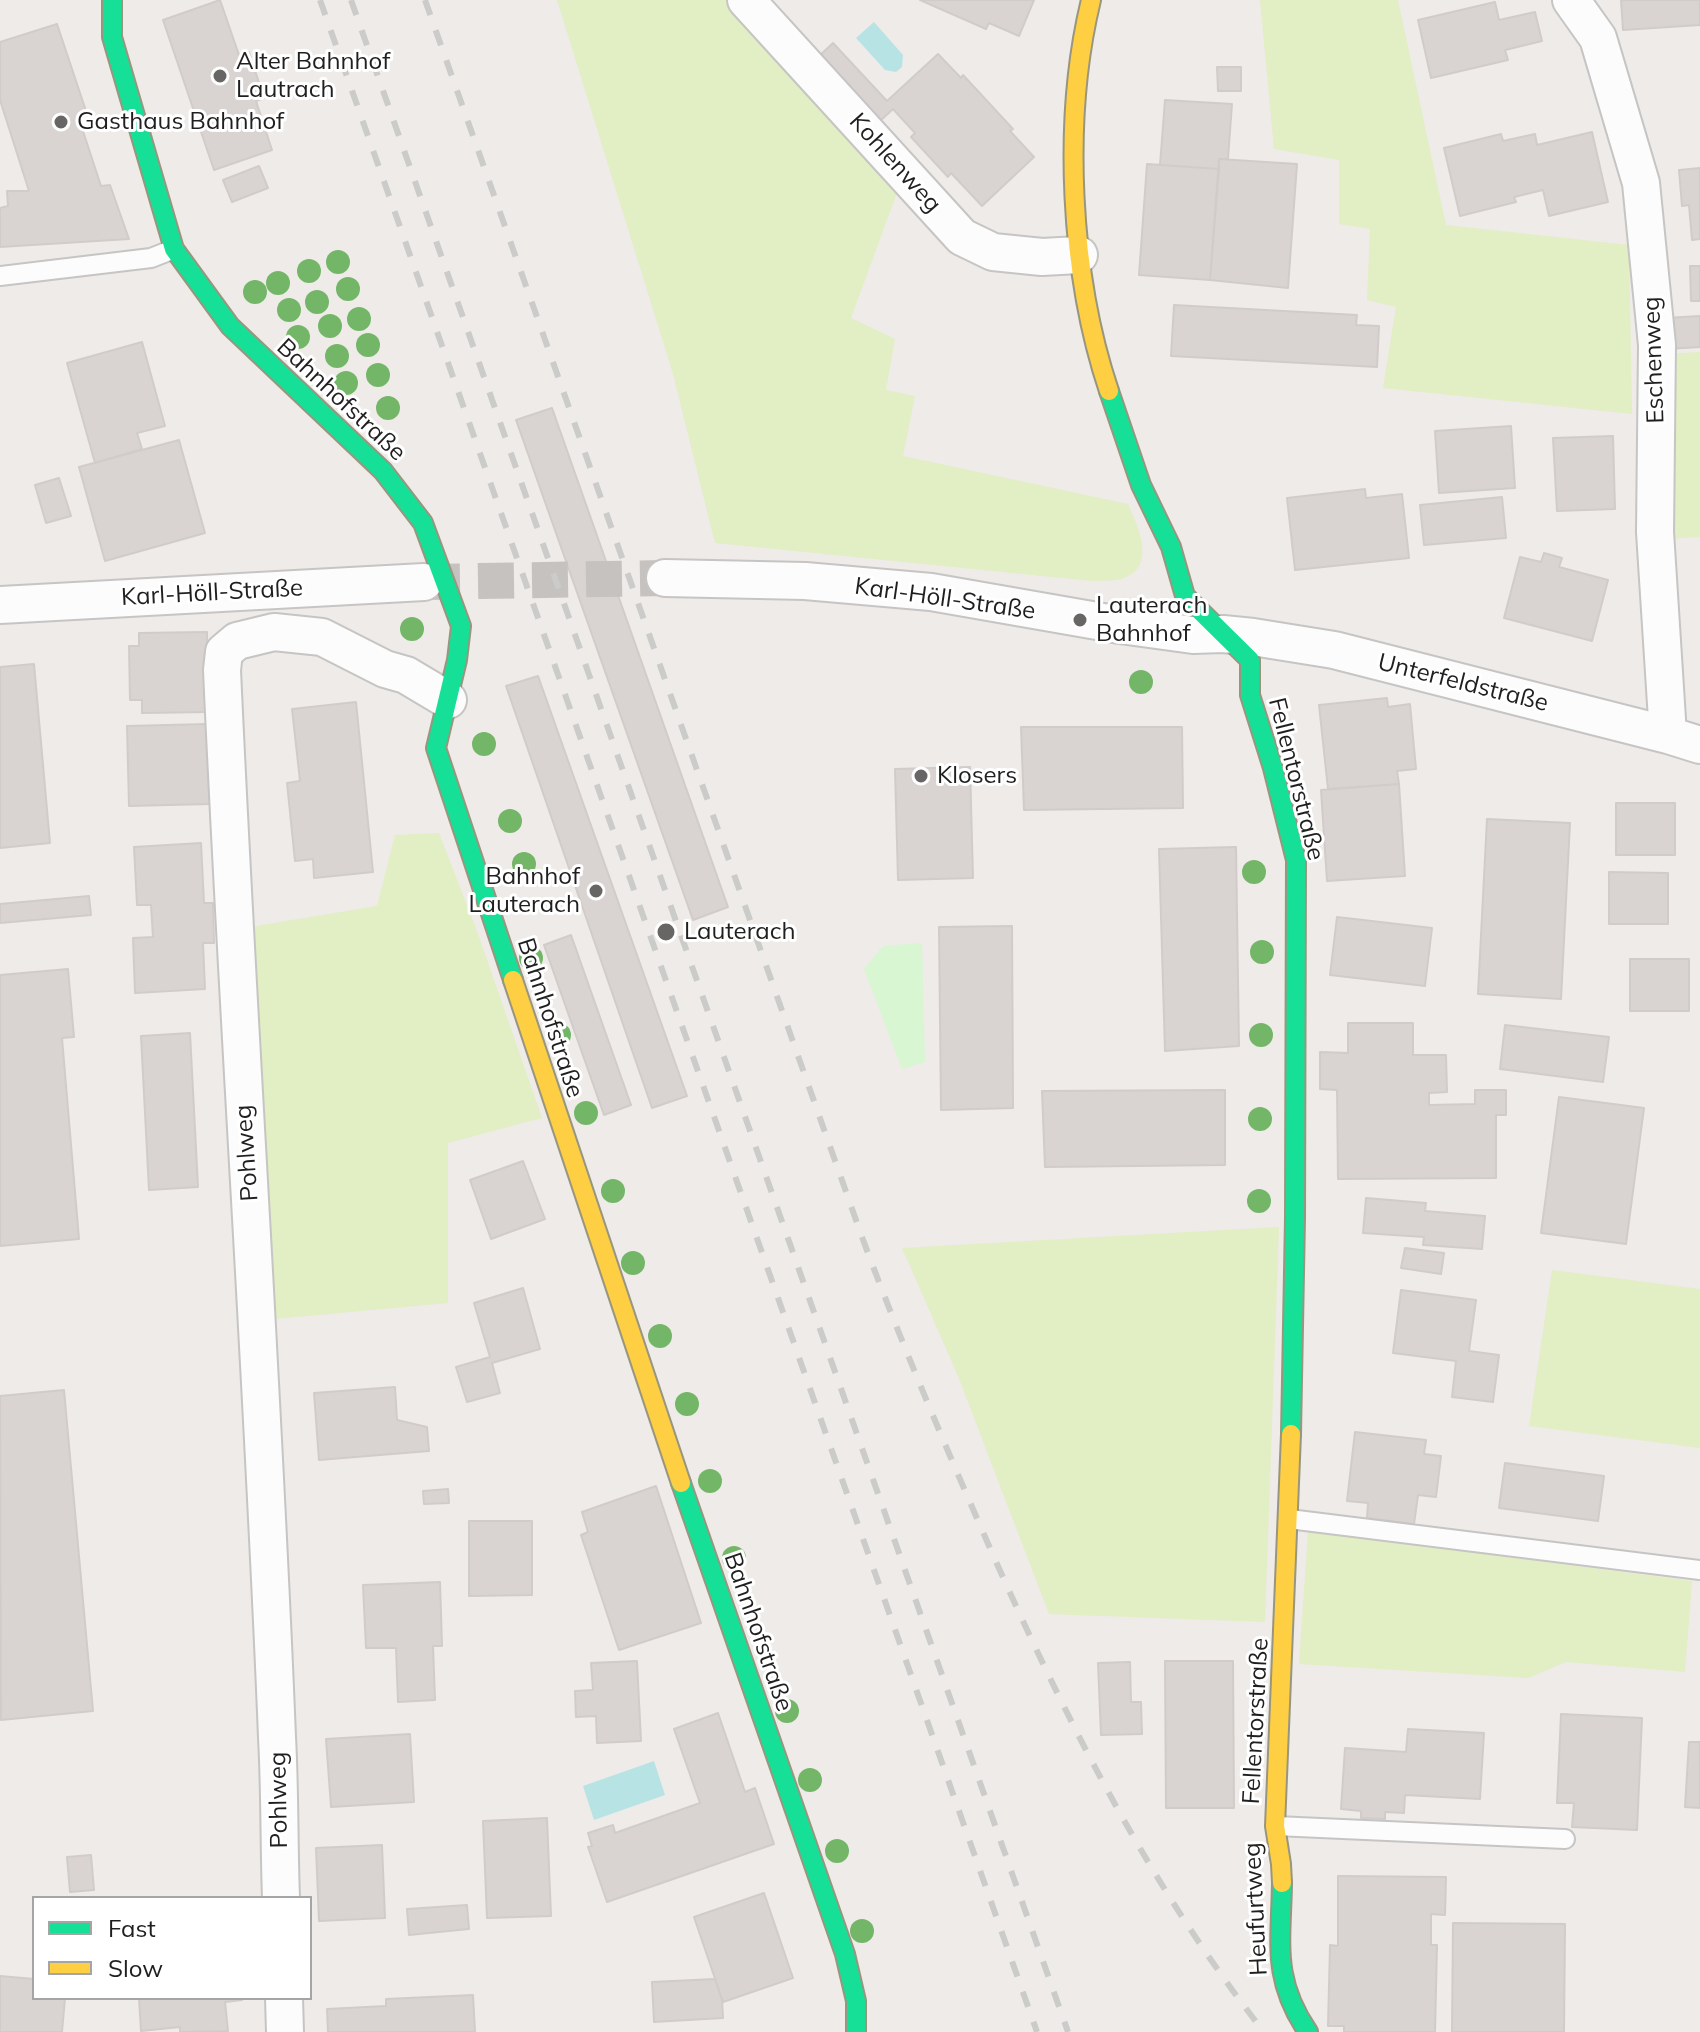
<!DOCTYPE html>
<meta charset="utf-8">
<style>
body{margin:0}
#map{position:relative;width:1700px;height:2032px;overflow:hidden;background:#eeebe8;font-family:Mulish,sans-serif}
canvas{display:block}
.legend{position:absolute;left:32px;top:1896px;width:280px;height:104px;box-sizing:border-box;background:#fff;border:2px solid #a5a5a5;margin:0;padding:10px 14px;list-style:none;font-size:24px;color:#1f1f1f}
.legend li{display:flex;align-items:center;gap:16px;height:40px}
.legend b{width:40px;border:2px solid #a5a5a5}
</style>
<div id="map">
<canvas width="1700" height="2032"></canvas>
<ul class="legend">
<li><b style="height:10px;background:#16e098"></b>Fast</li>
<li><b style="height:10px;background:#ffcf43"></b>Slow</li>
</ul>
</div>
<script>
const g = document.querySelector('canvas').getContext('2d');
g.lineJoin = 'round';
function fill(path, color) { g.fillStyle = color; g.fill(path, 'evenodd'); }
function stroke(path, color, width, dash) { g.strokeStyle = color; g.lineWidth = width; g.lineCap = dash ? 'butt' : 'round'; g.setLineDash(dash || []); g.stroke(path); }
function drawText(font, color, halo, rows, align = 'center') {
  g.font = font + ' Mulish,sans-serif'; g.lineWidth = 6; g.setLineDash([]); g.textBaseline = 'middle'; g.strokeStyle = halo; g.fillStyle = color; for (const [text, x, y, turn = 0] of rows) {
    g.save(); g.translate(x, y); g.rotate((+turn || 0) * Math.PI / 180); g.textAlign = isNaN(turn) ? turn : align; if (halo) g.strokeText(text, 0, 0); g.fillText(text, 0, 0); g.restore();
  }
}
fill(new Path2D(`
 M557,0h171l170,190 -47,128 44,21 -9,51 29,6 -12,60 225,48c10,23 29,61 -4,74 -8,4 -23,2 -32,3l-377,-38 -42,-169z
 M1260,0h138l48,225 183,20 3,169 -249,-26 13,-81 -29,-7 3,-71 -31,-5v-64l-65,-11z
 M1700,352v185l-32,2 -4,-185z
 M439,833l38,98 65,187 -94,25v160l-185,17 -19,-392 133,-22 18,-71z
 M1279,1227l-14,395 -216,-8 -91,-238 -56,-128z
 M1552,1270l148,19v159l-171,-22z
 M1308,1531l384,50 -7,91 -119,-10 -38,16 -229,-14z`), '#e2eec4');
fill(new Path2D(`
 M922,943l3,119 -23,7 -38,-100 19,-23z`), '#d7f6d1');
fill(new Path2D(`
 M874,22l29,33 -1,12 -6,5 -11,-2 -29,-32z
 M654,1761l11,34 -71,25 -11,-34z`), '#b8e3e4');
const building = new Path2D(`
 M220,0l19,55 10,-3 15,46 -8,3 16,49 -58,20 -51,-150z
 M920,0h114l-15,36 -30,-13 -3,6z
 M1621,0h79v25l-77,5z
 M1495,2l4,18 36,-8 7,29 -37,9 3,10 -77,18 -13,-58z
 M57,24l31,93 -9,2 22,67 9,-1 19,54 -129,8v-39l8,-2 -1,-15h22l-29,-91v-58z
 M833,43l54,58 51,-47 23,24 2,-3 50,54 -3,2 24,26 -52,49 -31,-33 -3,4 -37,-40 4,-4 -22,-24 -15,14 -61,-65z
 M1217,67h24v24h-23z
 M1165,100l67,4 -4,55h-9v10l-59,-4z
 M1592,132l16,70 -59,14 -6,-26 -29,7 2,5 -56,14 -16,-68 57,-14 2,7 32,-7 2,11z
 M1219,159l78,5 -9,124 -78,-8z
 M1147,164l72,5 -9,111 -71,-5z
 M259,166l9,22 -36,14 -9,-22z
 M1700,168v71l-8,1 -3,-35 -7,1 -3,-36z
 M1690,266h10v35h-9z
 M1174,305l183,10 -1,10 23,1 -2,41 -206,-11z
 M1700,316v31l-33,2 -1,-31z
 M142,342l23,84 -28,7 5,16 -47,14 -28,-100z
 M552,408l176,499 -35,13 -177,-500z
 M1511,426l4,62 -76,5 -4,-62z
 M1613,436l2,73 -58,2 -4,-73z
 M179,440l26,93 -100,28 -26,-94z
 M59,478l12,38 -25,7 -11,-38z
 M1365,489l1,9 36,-4 7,64 -114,12 -8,-72z
 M1502,497l4,41 -82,7 -4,-40z
 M1544,553l18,5 -3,9 49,13 -16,61 -88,-23 16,-61 21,5z
 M207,632l1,80 -66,1v-13h-12l-1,-54h10v-13z
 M34,664l16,179 -50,5v-181z
 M538,676l149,420 -35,12 -146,-422z
 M1387,698l1,9 22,-3 6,65 -19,2 2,13 -71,5 -9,-84z
 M356,702l17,170 -59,6 -1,-19 -18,2 -8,-78 13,-2 -8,-72z
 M208,724l2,80 -81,2 -2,-80z
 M1021,727h161l1,81 -159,2z
 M970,767l3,111 -75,2 -3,-111z
 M1399,784l6,92 -78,5 -6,-91z
 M1616,803h59v52h-59z
 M1487,819l83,4 -9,176 -83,-5z
 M201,843l3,60h9l1,40h-11l2,46 -70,4 -2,-55 20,-1 -2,-32h-14l-3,-58z
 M1236,847l3,199 -74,5 -6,-202z
 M1609,872l59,1v51h-59z
 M89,896l2,19 -91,8v-19z
 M1337,917l95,11 -7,58 -95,-11z
 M1012,926l1,182 -72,2 -2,-183z
 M571,935l60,170 -27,10 -60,-170z
 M1630,959h59v52h-59z
 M68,969l6,68 -12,1 17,201 -79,7v-271z
 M1348,1023h65v32h33l1,37 -18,1v12l46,-1v-14h31v25h-10v63l-158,1 -1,-89 -17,-1v-37l28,1z
 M1505,1025l104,12 -6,45 -103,-13z
 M190,1033l8,154 -49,3 -8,-154z
 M1225,1090v75l-180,2 -3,-76z
 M1559,1097l85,11 -18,136 -85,-11z
 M523,1161l22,58 -54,20 -21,-59z
 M1366,1198l60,5 -1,8 60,5 -3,33 -59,-4 1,-8 -61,-4z
 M1405,1248l39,5 -3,21 -40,-6z
 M523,1288l17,61 -48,14 8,30 -33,9 -11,-35 34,-10 -16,-54z
 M1401,1290l75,10 -7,51 30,4 -6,47 -41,-5 4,-36 -63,-8z
 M395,1387l2,33 30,7 2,24 -110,9 -5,-67z
 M64,1390l29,321 -92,9 -1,-324z
 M1355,1432l71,8 -2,14 17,2 -5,41 -18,-2 -4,29 -47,-6 1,-15 -21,-2z
 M1505,1463l99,13 -6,45 -99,-13z
 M656,1486l45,137 -82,27 -38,-115 7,-3 -6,-20z
 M448,1489l1,14 -25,1 -1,-13z
 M469,1521h63v74l-63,1z
 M440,1582l2,64h-9l2,54 -37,2 -2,-54h-30l-3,-63z
 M637,1661l4,80 -44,2 -1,-27 -20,1 -1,-26 18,-1 -2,-27z
 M1165,1661h68l1,147h-68z
 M1130,1662l1,40h10l1,32 -41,1 -3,-72z
 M718,1713l27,79 10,-4 19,56 -167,58 -19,-55 4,-1 -4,-13 25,-8 2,8 85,-30 -26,-74z
 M1561,1714l81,4 -5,112 -65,-3 2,-24h-17z
 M1408,1729l76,4 -4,66 -75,-4 -1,18 -19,-1v7l-24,-1v-7l-20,-2 4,-61 61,4z
 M410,1734l4,68 -83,5 -5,-68z
 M1689,1742h11v66l-15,-1z
 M547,1818l4,98 -64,2 -4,-97z
 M382,1845l3,73 -66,3 -3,-73z
 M91,1855l3,35 -24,2 -3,-35z
 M1338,1876l108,1 -1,38 -14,-1v31h6l-2,87h-91v-6h-16l2,-81 8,1z
 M764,1893l29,85 -70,24 -29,-85z
 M467,1905l2,24 -60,6 -2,-26z
 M1453,1923l112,1 -1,108h-112z
 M0,1976l34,3v19h31l-3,34h-62z
 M715,1979l7,21 1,18 -69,4 -2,-40z
 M473,1995l2,37h-147l-1,-23 59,-3v-7z
 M139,1998h103v2l-17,2 3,29 -48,1v-5l-39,4z`);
fill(building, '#d9d4d2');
stroke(building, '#d1ccc9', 2);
stroke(new Path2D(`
 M424,582l241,-4`), '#c5c2c0', 36, [36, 18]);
const lane = new Path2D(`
 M0,276l151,-18 23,-9
 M1289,1519l411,51
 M1276,1826l289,13`);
const street = new Path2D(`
 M746,0l216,237 31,15 49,5 37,-2
 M1571,0l27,38 43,145 16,162 -2,187 13,203
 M665,578l140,3 126,11 189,33 73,10 30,-1 30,3 81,13 334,85 32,10
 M0,605l424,-23
 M281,1898c-2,-53 -1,-107 -4,-161 -14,-355 -39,-711 -55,-1067l2,-18 13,-11 37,-9 48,5 63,32 21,6 42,25
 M284,1998l1,34`);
const fast = new Path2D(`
 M112,0v37l62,212 56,77 153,145 40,52 38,103 -4,34 -21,88 77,232
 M1109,391l32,94 30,62 14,49 65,64v35l23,73 23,92 -1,358 -4,216
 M681,1483l164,471 11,47v31
 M1282,1883c-1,61 -10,96 26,149`);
const slow = new Path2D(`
 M1091,0c-29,119 -21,275 18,391
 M513,980l168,503
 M1282,1883l-1,-19 -6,-38 16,-392`);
stroke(lane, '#c6c5c4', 22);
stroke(street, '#c6c5c4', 40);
stroke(fast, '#99967f', 22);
stroke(slow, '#99967f', 22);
stroke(lane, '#fcfcfc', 18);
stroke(street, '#fcfcfc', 36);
stroke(fast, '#16e098', 18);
stroke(slow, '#ffcf43', 18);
stroke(new Path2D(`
 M320,0l717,2032
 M351,0l717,2032
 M425,0l437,1237c40,108 85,213 131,318 76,170 156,330 271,477`), '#cbcbca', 6, [16, 16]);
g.fillStyle = '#73b668';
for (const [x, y] of [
 [338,262],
 [309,271],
 [278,283],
 [348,289],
 [255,292],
 [317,302],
 [289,310],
 [359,319],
 [330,326],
 [298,337],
 [368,345],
 [337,356],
 [378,375],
 [346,383],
 [388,408],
 [412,629],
 [1141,682],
 [484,744],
 [510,821],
 [524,864],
 [1254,872],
 [1262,952],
 [531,958],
 [559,1035],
 [1261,1035],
 [586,1113],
 [1260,1119],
 [613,1191],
 [1259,1201],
 [633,1263],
 [660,1336],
 [687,1404],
 [710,1481],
 [734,1558],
 [787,1711],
 [810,1780],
 [837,1851],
 [862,1931]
]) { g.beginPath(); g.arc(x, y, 12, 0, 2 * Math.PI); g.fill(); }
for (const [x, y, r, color] of [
 [220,76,8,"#676665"],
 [61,122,8,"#676665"],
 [1080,620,8,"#676665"],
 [921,776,8,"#676665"],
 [596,891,8,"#676665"],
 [666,932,10,"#676665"]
]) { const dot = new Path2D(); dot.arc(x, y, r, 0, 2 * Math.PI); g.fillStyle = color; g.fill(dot); stroke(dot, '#fff', 3); }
drawText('24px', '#1f1f1f', '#fff', [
 ["Alter Bahnhof",236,62],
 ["Lautrach",236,90],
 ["Gasthaus Bahnhof",77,122],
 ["Lauterach",1096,606],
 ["Bahnhof",1096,634],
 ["Klosers",937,776],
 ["Bahnhof",580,877,"right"],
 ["Lauterach",580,905,"right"],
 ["Lauterach",684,932]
], 'left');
drawText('24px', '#1f1f1f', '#fff', [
 ["Kohlenweg",895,163,48],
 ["Eschenweg",1654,360,-92],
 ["Bahnhofstraße",341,400,43],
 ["Karl-Höll-Straße",212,593,-3],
 ["Karl-Höll-Straße",945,599,8],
 ["Unterfeldstraße",1463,683,14],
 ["Fellentorstraße",1296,779,76],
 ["Bahnhofstraße",550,1018,72],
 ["Pohlweg",247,1153,-94],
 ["Bahnhofstraße",758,1632,71],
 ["Fellentorstraße",1256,1721,-87],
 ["Pohlweg",279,1800,-91],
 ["Heufurtweg",1256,1909,-93]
]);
</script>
